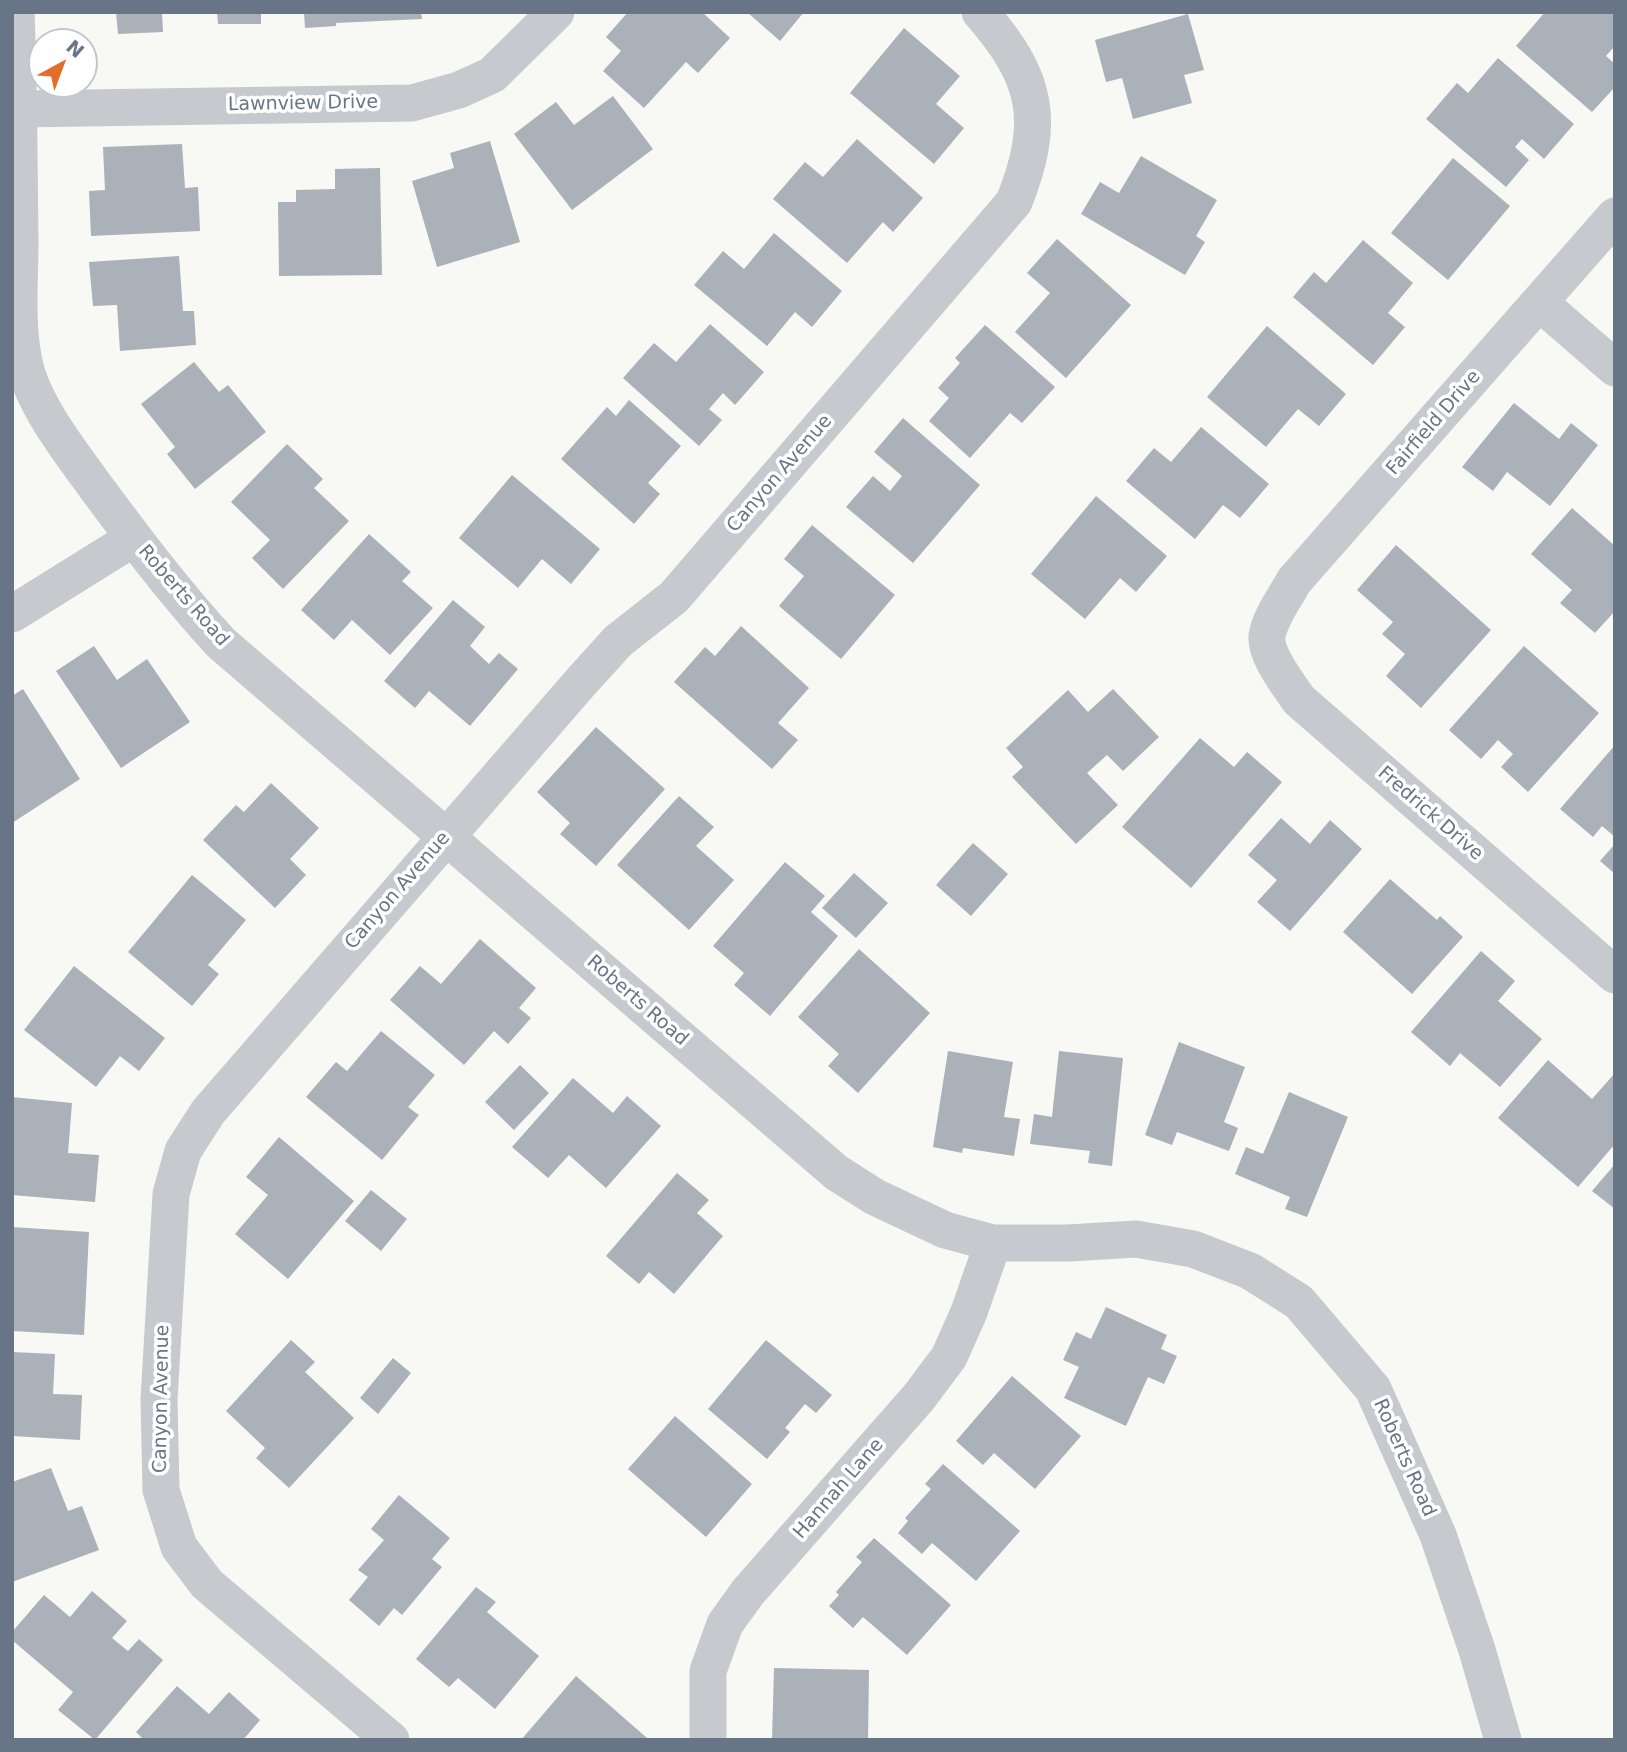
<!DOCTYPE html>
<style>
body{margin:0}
#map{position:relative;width:1627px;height:1752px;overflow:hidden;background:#f8f8f5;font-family:"DejaVu Sans",sans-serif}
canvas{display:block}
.frame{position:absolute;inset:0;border:14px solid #677586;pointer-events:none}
.north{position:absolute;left:28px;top:28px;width:70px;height:70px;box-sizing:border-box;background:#fff;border:2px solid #c2c8cf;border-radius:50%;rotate:41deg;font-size:19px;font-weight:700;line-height:28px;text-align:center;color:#677586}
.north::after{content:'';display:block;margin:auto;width:24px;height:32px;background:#e36d2b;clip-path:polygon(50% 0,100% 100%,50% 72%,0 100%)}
</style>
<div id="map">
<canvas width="1627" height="1752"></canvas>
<div class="frame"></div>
<div class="north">N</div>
</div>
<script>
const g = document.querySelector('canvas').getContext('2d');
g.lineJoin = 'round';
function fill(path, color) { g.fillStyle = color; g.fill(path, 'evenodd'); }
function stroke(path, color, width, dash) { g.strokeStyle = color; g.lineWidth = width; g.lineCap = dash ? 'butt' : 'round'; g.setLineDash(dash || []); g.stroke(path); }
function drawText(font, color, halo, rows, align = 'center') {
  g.font = font + ' "DejaVu Sans",sans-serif'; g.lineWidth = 7; g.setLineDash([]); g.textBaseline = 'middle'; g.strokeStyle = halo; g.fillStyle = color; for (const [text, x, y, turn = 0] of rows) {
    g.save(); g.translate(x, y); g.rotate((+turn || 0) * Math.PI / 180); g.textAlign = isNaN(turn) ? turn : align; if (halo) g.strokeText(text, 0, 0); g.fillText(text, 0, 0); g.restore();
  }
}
fill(new Path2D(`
 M116,12h46l1,20 -45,2z
 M217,12h44v12h-43z
 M304,12h117l1,7 -86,4v3l-31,2z
 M628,12h74l28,26 -32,35 -12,-11 -42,46 -41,-37 18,-20 -15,-14z
 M747,12h57l-24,29z
 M1545,12h70v34l-9,10 9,8v23l-23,25 -76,-66z
 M1188,14l16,56 -20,5 8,28 -59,16 -11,-41 -16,4 -11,-42z
 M904,28l56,48 -24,28 28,24 -30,36 -84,-71z
 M1498,58l76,66 -30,35 -22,-20 -7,8 14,13 -23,27 -80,-68 31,-36 11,10z
 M613,96l40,53 -81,61 -58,-76 42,-32 18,23z
 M857,139l66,59 -30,34 -10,-10 -36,41 -74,-64 32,-37 18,15z
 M490,141l30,101 -83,25 -25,-86 42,-13 -4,-15z
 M182,144l3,44 13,-1 2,44 -109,5 -2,-45 16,-1 -2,-43z
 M1141,156l76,44 -21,36 9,6 -20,33 -104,-61 19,-32 19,11z
 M1453,158l57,48 -62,74 -57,-47z
 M380,168l2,107 -103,1 -1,-74h18v-12l39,-1v-20z
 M774,233l68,58 -30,36 -17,-15 -28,34 -73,-61 29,-34 21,18z
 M1057,239l74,66 -65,73 -51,-46 35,-39 -23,-20z
 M1363,240l50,43 -25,30 17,14 -32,38 -80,-68 21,-25 12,11z
 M179,256l4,55h11l2,34 -76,6 -3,-46 -24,1 -4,-44z
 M710,324l54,48 -29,33 -12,-12 -14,16 13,11 -23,26 -76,-68 31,-35 22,19z
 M985,325l70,62 -33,36 -12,-10 -40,45 -41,-37 20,-23 -11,-10 22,-25 -5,-5z
 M1267,326l79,68 -27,32 -21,-17 -32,38 -59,-50z
 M194,362l25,30 9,-7 38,47 -71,57 -28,-35 8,-7 -34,-43z
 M629,400l52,46 -33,37 12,11 -26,30 -73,-65 46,-52 9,9z
 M1514,403l45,36 12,-16 27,22 -48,61 -43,-34 -14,19 -31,-24z
 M903,418l77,67 -67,78 -67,-56 27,-31 17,15 12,-15 -28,-24z
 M1201,427l68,57 -29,34 -17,-13 -28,34 -69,-58 28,-33 17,14z
 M287,444l36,35 -9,9 35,33 -66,68 -31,-31 18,-18 -39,-38z
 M512,475l88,74 -29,35 -29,-25 -24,29 -59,-50z
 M1096,496l71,60 -31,36 -16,-14 -35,41 -54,-45z
 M1572,508l43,38v65l-20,22 -35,-30 12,-13 -41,-36z
 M812,525l83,70 -54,64 -62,-53 25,-30 -20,-17z
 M369,534l42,38 -9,9 31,27 -43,47 -38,-35 -18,20 -33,-30z
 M1396,545l95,85 -70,78 -35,-32 19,-22 -23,-20 11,-12 -36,-32z
 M453,600l32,27 -15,19 19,18 10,-11 19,16 -48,57 -41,-35 -14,17 -31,-27z
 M741,626l68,62 -31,35 20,17 -26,29 -98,-87 31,-35 10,9z
 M94,646l23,34 30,-21 43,63 -69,46 -65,-97z
 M1524,646l75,67 -71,79 -27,-25 12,-13 -15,-14 -17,19 -32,-29z
 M23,689l57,90 -68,44v-127z
 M1113,689l46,48 -36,34 -16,-16 -20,18 31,32 -42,39 -64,-67 11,-10 -17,-19 62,-58 20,22z
 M596,727l69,62 -69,77 -36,-32 10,-11 -33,-31z
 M1200,738l34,29 13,-15 35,30 -91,106 -69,-61z
 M1615,745v92l-13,-11 -9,11 -33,-28z
 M271,783l48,45 -29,31 16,16 -31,33 -72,-68 33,-35 8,7z
 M679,796l35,31 -18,19 38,34 -45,50 -72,-65z
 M1281,818l29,26 20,-24 32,29 -72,82 -33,-29 20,-22 -29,-25z
 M973,843l35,31 -37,42 -35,-31z
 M1615,844v30l-15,-13z
 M785,862l40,34 -14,16 27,24 -68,80 -36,-31 10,-12 -31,-27z
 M854,873l34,30 -32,35 -34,-30z
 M192,875l54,45 -38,45 11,9 -27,32 -64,-54z
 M1390,879l47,41 3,-4 23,21 -51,57 -69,-62z
 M480,939l56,49 -17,20 12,10 -23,26 -14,-13 -30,34 -74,-65 30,-34 21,18z
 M859,949l71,64 -72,80 -30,-27 11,-12 -41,-37z
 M1481,951l34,30 -17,20 44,38 -42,48 -40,-34 -10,13 -39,-34z
 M74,966l91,72 -26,33 -19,-15 -24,31 -72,-57z
 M381,1031l54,44 -27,32 11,8 -37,45 -76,-63 30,-35 11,9z
 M1179,1042l66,25 -21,55 14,6 -9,23 -52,-19 -5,13 -27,-10z
 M948,1051l65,11 -9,55 16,2 -6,37 -51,-8 -1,5 -29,-6z
 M1059,1051l64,7 -11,108 -24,-3 2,-12 -60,-7 4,-30 18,3z
 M1548,1060l44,39 23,-26v71l-37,43 -80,-69z
 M520,1065l29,28 -35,37 -29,-28z
 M573,1078l40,35 14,-17 34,30 -55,62 -37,-33 -21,23 -36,-31z
 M1289,1092l59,25 -41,100 -22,-8 5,-12 -55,-23 11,-27 17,7z
 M12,1097l60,6 -4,50 31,2 -4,47 -83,-7z
 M279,1137l75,64 -66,78 -53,-45 33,-39 -22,-18z
 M1615,1164v45l-23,-18z
 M677,1173l32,27 -12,13 26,23 -49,58 -25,-22 -10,12 -33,-28z
 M371,1190l36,29 -26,32 -36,-30z
 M12,1227l77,5 -5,103 -72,-4z
 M1106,1307l61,28 -6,14 16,7 -13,28 -16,-7 -22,49 -62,-28 15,-31 -16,-7 13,-28 15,7z
 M291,1340l24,22 -10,10 49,46 -65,70 -33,-30 9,-10 -39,-37z
 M766,1340l66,55 -16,18 -11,-9 -20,24 5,4 -23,27 -59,-50z
 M12,1352l43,2 -2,40 29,1 -2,45 -68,-4z
 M393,1358l18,15 -33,41 -18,-16z
 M1012,1376l69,60 -46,53 -41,-36 -11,12 -27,-24z
 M675,1416l77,68 -46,53 -78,-68z
 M943,1464l77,67 -44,50 -44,-38 -10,11 -24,-21 10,-12 -3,-3 26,-29 -6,-5z
 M51,1468l17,43 14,-5 17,44 -87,32v-100z
 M399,1495l51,43 -18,21 10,8 -40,48 -8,-7 -15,18 -30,-26 19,-23 -10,-7 26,-30 -13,-11z
 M874,1538l77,67 -44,50 -44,-38 -10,11 -24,-22 10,-11 -3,-3 26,-30 -6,-5z
 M476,1587l20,15 -9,10 52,44 -44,53 -37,-31 -9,9 -33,-28z
 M92,1591l35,30 -15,17 16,13 11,-12 24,21 -68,80 -37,-30 15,-18 -61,-52v-8l32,-37 26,22z
 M774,1668l95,2 -1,69 -96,1z
 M576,1676l71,62 -2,2h-124z
 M177,1686l32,28 20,-22 31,28 -17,20h-99l-8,-8z`), '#aab1b8');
stroke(new Path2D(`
 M16,12c3,76 3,152 4,228 0,40 -4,83 4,122 9,43 46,89 71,124 40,54 80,107 126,157l616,530 38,24 70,33 48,13h75l68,-4 57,10 57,22 49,31 74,87 65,146 39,115 26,90
 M20,109l392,-6 47,-13 33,-15 64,-63
 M1615,216l-321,365c-9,17 -24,36 -27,55 -2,19 22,49 32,64l316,275
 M1540,303l75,65
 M12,614l122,-76
 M391,1740l-184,-156 -28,-37 -18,-57 -2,-90 12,-206 12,-43 25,-39 372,-429 38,-42 56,-44 340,-395c32,-81 24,-124 -34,-190
 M708,1740v-69l17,-47 23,-32 171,-195 30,-40 20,-45 24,-69`), '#c6c9cd', 37);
drawText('19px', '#677586', '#fff', [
 ["Lawnview Drive",303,104,-1],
 ["Fairfield Drive",1434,423,-49],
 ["Canyon Avenue",780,474,-49],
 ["Roberts Road",183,596,49],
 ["Fredrick Drive",1430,814,41],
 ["Canyon Avenue",398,891,-49],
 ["Roberts Road",637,1001,41],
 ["Canyon Avenue",162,1399,-89],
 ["Roberts Road",1404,1458,66],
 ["Hannah Lane",839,1489,-49]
]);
</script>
